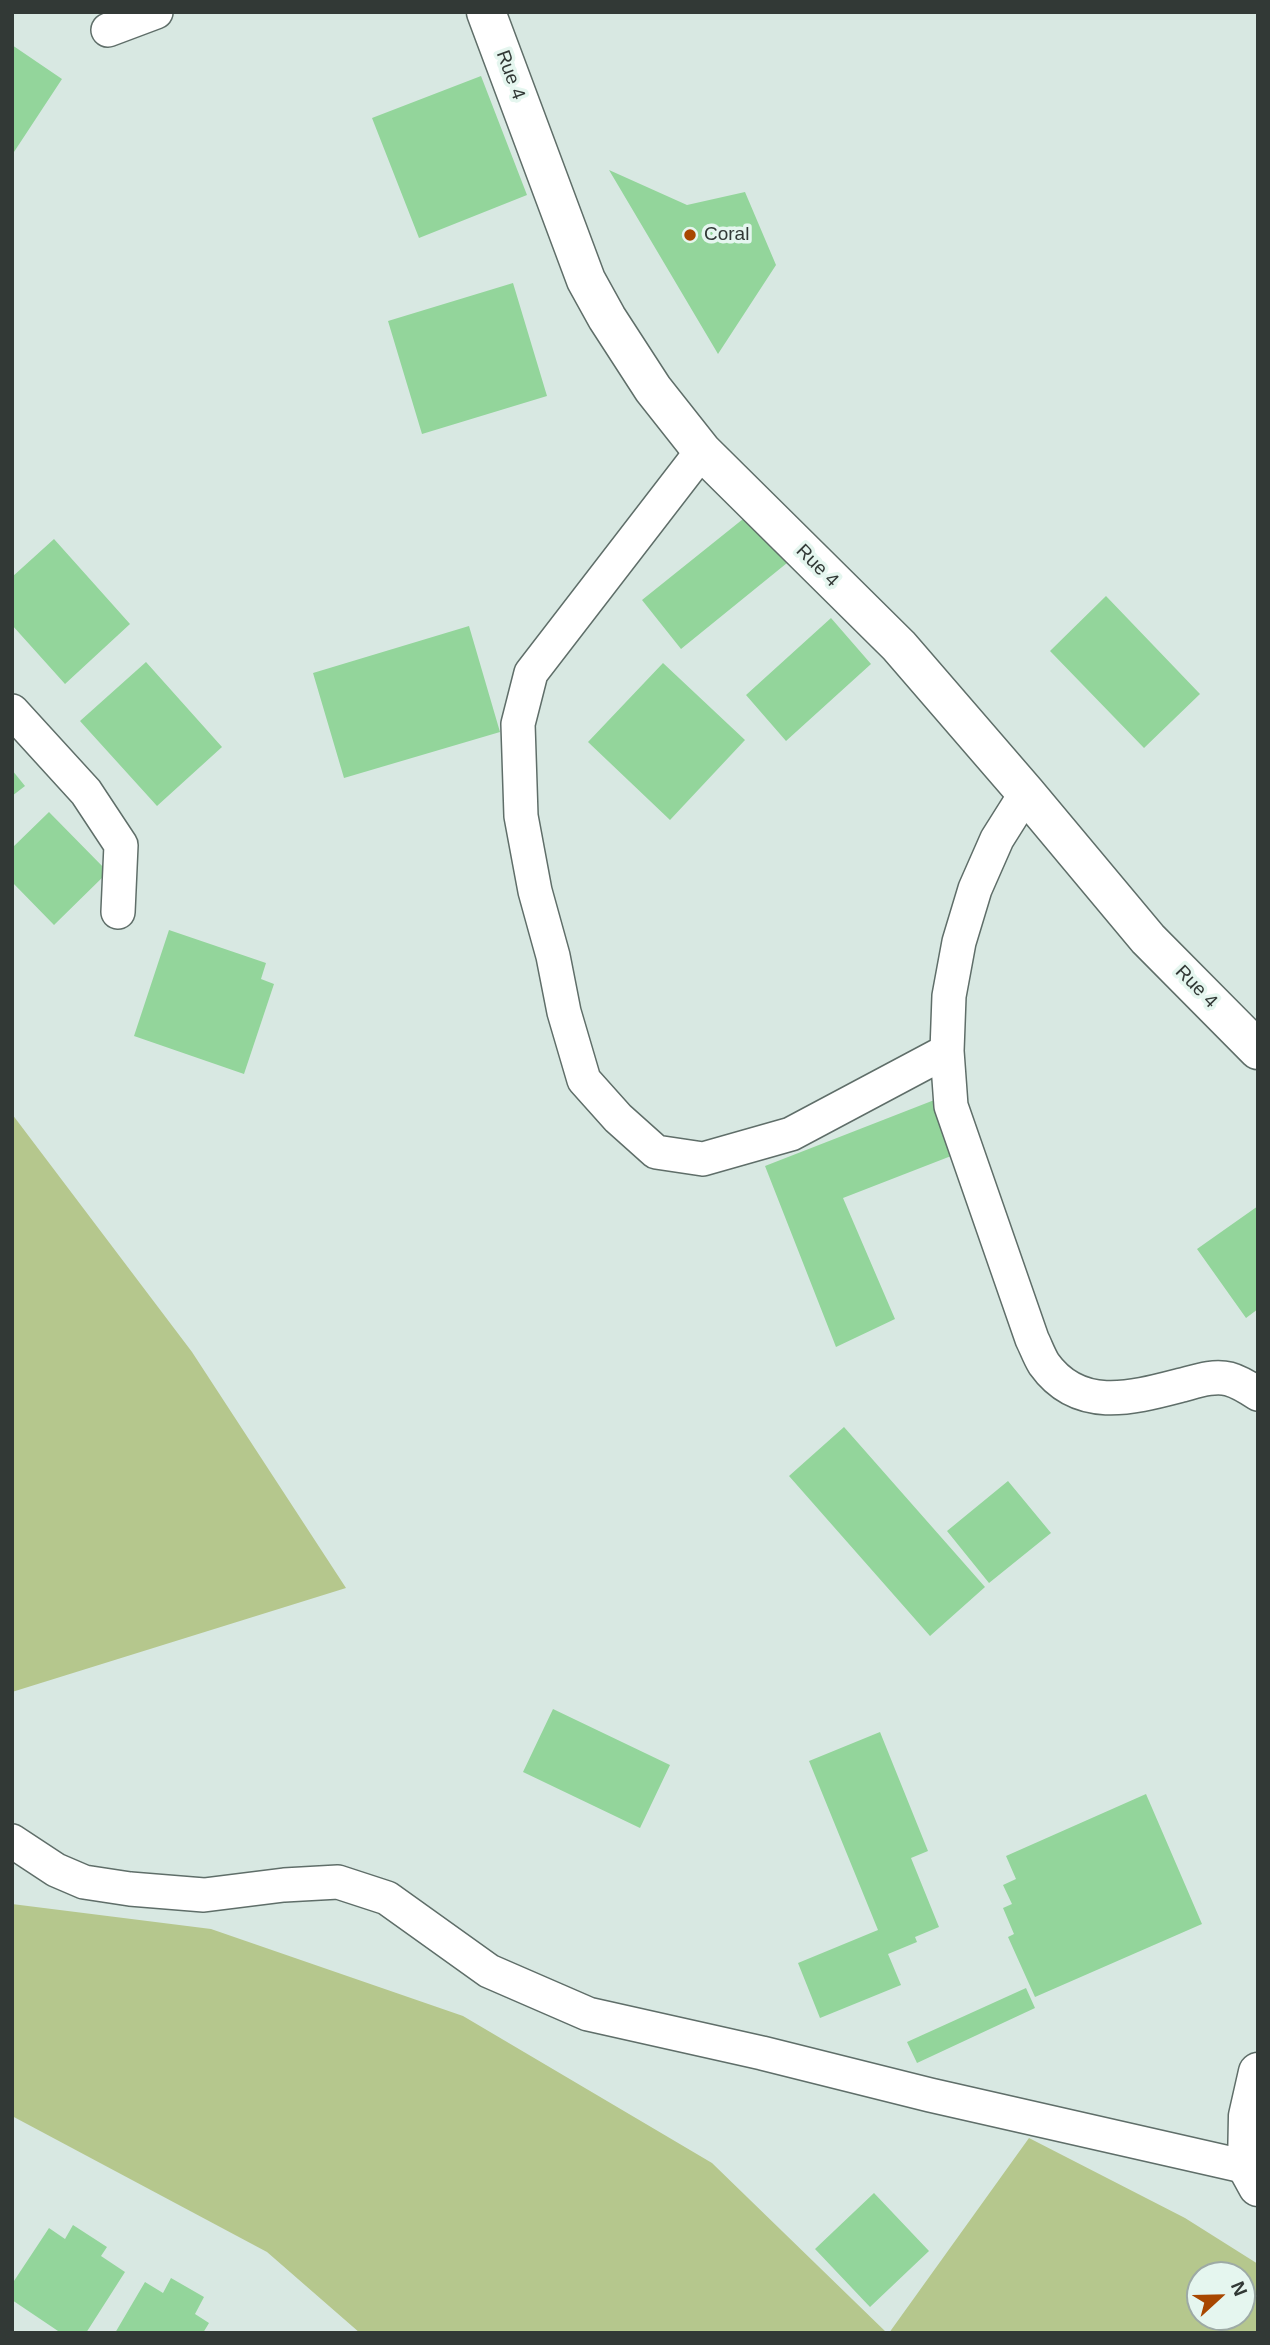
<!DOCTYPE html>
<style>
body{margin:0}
#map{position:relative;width:1270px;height:2345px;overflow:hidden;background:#d8e8e2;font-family:Helvetica,sans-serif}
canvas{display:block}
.frame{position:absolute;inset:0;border:14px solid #323936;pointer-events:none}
.north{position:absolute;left:1186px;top:2261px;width:70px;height:70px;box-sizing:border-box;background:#e5f6ef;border:2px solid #9daaa5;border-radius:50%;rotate:68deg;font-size:19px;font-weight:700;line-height:28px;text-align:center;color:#323936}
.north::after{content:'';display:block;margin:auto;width:24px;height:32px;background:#a84700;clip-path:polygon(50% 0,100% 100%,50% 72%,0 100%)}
</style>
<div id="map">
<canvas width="1270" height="2345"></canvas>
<div class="frame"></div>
<div class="north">N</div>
</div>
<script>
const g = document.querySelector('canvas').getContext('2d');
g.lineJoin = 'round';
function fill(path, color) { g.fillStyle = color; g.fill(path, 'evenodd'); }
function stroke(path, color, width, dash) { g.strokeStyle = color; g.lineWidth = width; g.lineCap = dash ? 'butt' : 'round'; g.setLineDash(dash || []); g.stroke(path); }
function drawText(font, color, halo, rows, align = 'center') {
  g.font = font + ' Helvetica,sans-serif'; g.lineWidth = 7; g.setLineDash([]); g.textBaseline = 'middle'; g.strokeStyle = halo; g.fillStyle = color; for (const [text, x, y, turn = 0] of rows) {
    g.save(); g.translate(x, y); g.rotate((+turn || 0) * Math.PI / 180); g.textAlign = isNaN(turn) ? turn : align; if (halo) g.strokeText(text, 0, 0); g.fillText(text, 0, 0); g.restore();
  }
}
fill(new Path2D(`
 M12,1114l180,238 154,236 -334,104z
 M12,1904l199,25 252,87 249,147 175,170h-527l-93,-81 -255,-136z
 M1029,2138l156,80 73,46v69h-369zM1200,2275h42v42h-42z`), '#b5c78d');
fill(new Path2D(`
 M12,45l50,34 -50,76z
 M481,76l46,119 -108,43 -47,-120z
 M609,170l78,35 58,-13 31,73 -58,89z
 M513,283l34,113 -125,38 -34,-113z
 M748,515l39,48 -106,86 -39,-49z
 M54,539l76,85 -65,60 -53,-59v-48z
 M1106,596l94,98 -56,54 -94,-97z
 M831,618l40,46 -85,77 -40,-46z
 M469,626l31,106 -156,46 -31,-105z
 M146,662l76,85 -65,59 -77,-85z
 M663,663l82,77 -75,80 -82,-78z
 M12,770l13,16 -13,10z
 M49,812l59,60 -54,53 -42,-43v-34z
 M169,930l97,33 -5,16 13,5 -30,90 -110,-38z
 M942,1097l22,54 -121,47 52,121 -59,28 -71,-181z
 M1258,1206v103l-12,9 -49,-69z
 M844,1427l141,160 -55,49 -141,-160z
 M1008,1481l43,52 -62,50 -42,-52z
 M553,1709l117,56 -30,63 -117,-56z
 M880,1732l48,119 -17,7 28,69 -24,10 2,5 -29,12 13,31 -81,33 -22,-55 80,-33 -69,-169z
 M1146,1794l56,130 -167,73 -27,-60 6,-3 -11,-26 9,-4 -9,-19 13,-6 -10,-23z
 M1026,1988l9,20 -118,55 -10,-21z
 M874,2193l55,58 -59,56 -55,-58z
 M73,2225l34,22 -6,9 24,16 -39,61h-25l-49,-33v-16l37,-56 16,11z
 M171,2278l33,19 -9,17 14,9 -6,10h-88l30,-51 18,11z`), '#93d59b');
const minor = new Path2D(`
 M108,30l48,-18
 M702,451l-171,222 -13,51 3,92 14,75 18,65 11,56 20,68 34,38 38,34 47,7 88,-25 156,-83
 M12,711l74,81 35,53 -3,67
 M1026,793l-29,46 -22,50 -16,53 -10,54 -2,55 4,55 81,233c4,8 7,17 12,25 35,49 88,34 138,21 15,-4 32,-10 47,-6 11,3 20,9 29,15
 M12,1841l44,29 28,12 46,7 74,6 80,-10 54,-3 49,16 102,73 99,43 174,39 168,42 317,72`);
const tertiary = new Path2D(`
 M486,12l100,268 21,38 46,71 49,62 197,195 127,147 122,146 110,111
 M1258,2072l-10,44 -1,51 11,20`);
stroke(minor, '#5f6e69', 36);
stroke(tertiary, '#5f6e69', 41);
stroke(minor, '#fff', 33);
stroke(tertiary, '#fff', 38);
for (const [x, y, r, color] of [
 [690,235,7,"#a84700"]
]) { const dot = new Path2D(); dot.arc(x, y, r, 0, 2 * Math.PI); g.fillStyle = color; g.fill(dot); stroke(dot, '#e5f6ef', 2.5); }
drawText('19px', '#323936', '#e5f6ef', [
 ["Rue 4",510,75,70],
 ["Rue 4",817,566,45],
 ["Rue 4",1196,987,46]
]);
drawText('19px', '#323936', '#e5f6ef', [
 ["Coral",704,235]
], 'left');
</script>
